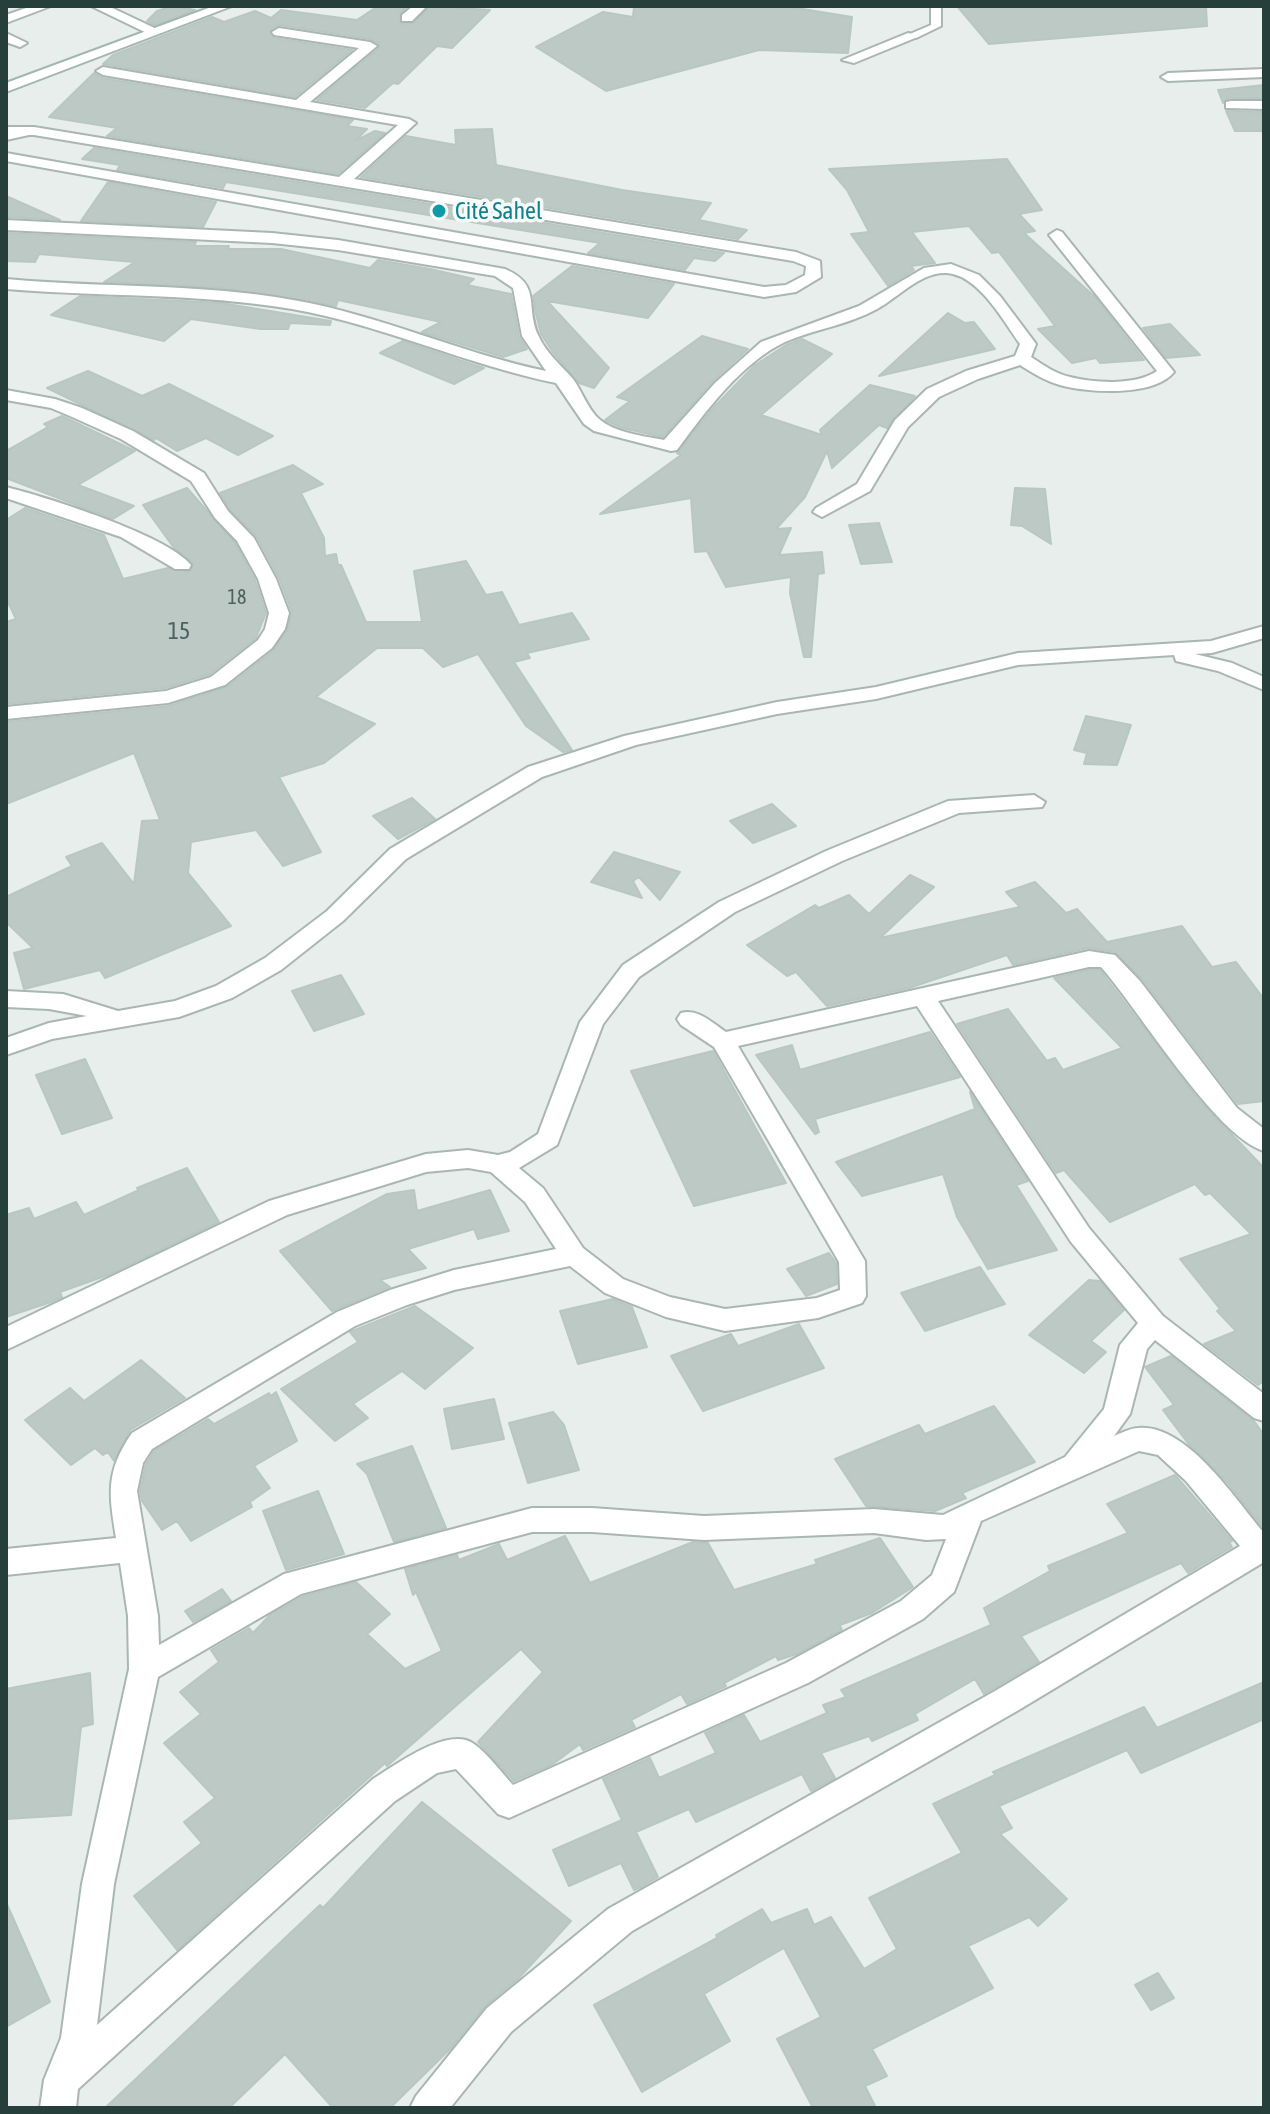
<!DOCTYPE html>
<meta charset="utf-8">
<style>
body{margin:0}
#map{position:relative;width:1270px;height:2114px;overflow:hidden;background:#e7eeeb;font-family:"Asap Condensed",sans-serif}
canvas{display:block}
.frame{position:absolute;inset:0;border:8px solid #273f3b;pointer-events:none}
</style>
<div id="map">
<canvas width="1270" height="2114"></canvas>
<div class="frame"></div>
</div>
<script>
const g = document.querySelector('canvas').getContext('2d');
g.lineJoin = 'round';
function fill(path, color) { g.fillStyle = color; g.fill(path, 'evenodd'); }
function stroke(path, color, width, dash) { g.strokeStyle = color; g.lineWidth = width; g.lineCap = dash ? 'butt' : 'round'; g.setLineDash(dash || []); g.stroke(path); }
function drawText(font, color, halo, rows, align = 'center') {
  g.font = font + ' "Asap Condensed",sans-serif'; g.lineWidth = 7; g.setLineDash([]); g.textBaseline = 'middle'; g.strokeStyle = halo; g.fillStyle = color; for (const [text, x, y, turn = 0] of rows) {
    g.save(); g.translate(x, y); g.rotate((+turn || 0) * Math.PI / 180); g.textAlign = isNaN(turn) ? turn : align; if (halo) g.strokeText(text, 0, 0); g.fillText(text, 0, 0); g.restore();
  }
}
const building = new Path2D(`
 M173,6l22,4 -40,15 -8,-4 10,-10z
 M378,6h30l-9,9 3,9 12,-1 16,-17 60,4 -38,38 -15,-2 -39,38 -5,-1 -28,25 -48,-8 62,-52 -1,-5 -8,-4 -91,-14 -8,4 3,9 78,12 -57,47 -192,-33 10,-9 99,-38 12,5 31,-11 16,7 10,-8 76,10z
 M634,6h150l68,11 -4,36 -89,-3 -153,41 -70,-44 67,-35 30,5z
 M957,6h249l1,20 -218,18z
 M94,73l8,5 251,42 -6,6 20,3 -12,12 20,-10 10,2 -47,41 -231,-38 10,-8 -68,-11z
 M1264,85v13h-34l-7,5 -5,-13z
 M1226,111l38,1v19h-29z
 M492,129l4,36 126,25 89,13 -12,17 48,10 -9,9 -377,-62 45,-41 50,9 -1,-15z
 M94,148l630,105 -9,8 -21,-3 -9,12 -97,-17 12,-10 -374,-61 -3,6 -106,-18 3,-5 -38,-6z
 M1007,159l35,51 -23,4 16,17 -11,2 71,64 49,63 -44,3 -4,-5 -24,5 -34,-34 17,-3 -56,-74 -7,1 -23,-27 -57,6 23,31 -24,3 3,4 -26,16 -37,-52 18,-2 -22,-42 -18,-21z
 M108,182l108,20 -13,25 -122,-6z
 M6,196l54,24 -54,-3z
 M6,233l190,9 -2,4h35l-1,3h53l89,19 8,-8 52,9 44,10 -7,6 44,9 8,43 8,12 -24,8 -81,-25 19,-10 -103,-22 -2,6 -114,-18 -118,-6 31,-20 -96,-8 -4,8 -29,-1z
 M572,266l102,18 -26,34 -101,-17 62,67 -15,20 -15,-5 -27,-32 -11,-17 -5,-20 -3,-18z
 M80,296l141,7 110,18 -1,4 -40,-2 -2,6h-28l-69,-10 -27,22 -113,-26z
 M948,313l17,10 9,-1 21,27 -116,27z
 M1170,324l30,31 -34,3 -23,-30z
 M702,336l46,13 -35,32 -50,56 -41,-9 -17,-8 25,-19 -13,-4z
 M802,339l30,15 -71,61 61,20 -2,-5 50,-45 45,11 -28,32 -8,-3 -47,43 -5,-17 -22,46 -29,32 15,-1 -12,27 43,-3 2,21 -6,1 -7,83h-7l-14,-64 1,-16 -65,10 -19,-36 -12,1 -4,-54 -91,16 81,-59 -4,-2 37,-46 41,-42 31,-20z
 M403,341l53,18 28,9 -30,16 -74,-31z
 M88,371l54,25 27,-12 104,52 -35,19 -32,-17 -29,13 -21,-13 -2,2 -107,-52z
 M62,416l73,35 -57,34 56,21 -21,13 -107,-41v-27l42,-24 -4,-3z
 M293,465l30,19 -22,9 23,45 1,18 11,-2 2,11h3l25,57h56l-8,-51 52,-10 20,34 16,-3 17,33 53,-12 17,26 -62,14 3,5 -16,4 58,88 -9,2 -37,-26 -48,-72 -35,13 -20,-19h-46l-61,49 59,27 -51,39 -45,14 42,75 -38,14 -27,-36 -65,12 -3,31 43,53 -126,52 -5,-8 -76,19 -10,-36 19,-5 -27,-26v-25l66,-31 -6,-9 36,-14 32,41 8,-63 18,-1 -26,-67 -128,51v-82l163,-16 58,-19 47,-37 13,-19 5,-19 -13,-34 -22,-41 -27,-28 -10,-16z
 M187,488l48,55 20,37 11,33 -10,25 -46,36 -45,14 -159,16v-82l10,-3 -10,-21v-78l19,-12 79,27 19,44 45,-11 21,4 4,-9 -19,-15 -31,-43z
 M1015,488l30,1 6,55 -29,-18 -11,-1z
 M879,523l13,39 -31,2 -12,-39z
 M1086,716l45,9 -14,40 -33,-1 3,-11 -13,-3z
 M412,798l23,21 -37,20 -25,-23z
 M772,804l24,22 -43,17 -23,-22z
 M614,852l43,13 23,7 -20,28 -21,-23 -6,4 9,17 -51,-16z
 M910,875l24,12 -54,51 140,-31 -14,-15 29,-10 31,31 11,-4 30,33 75,-16 30,41 24,-5 28,37v102l-26,3 -96,-125 -27,-27 -27,-4 -75,17 -6,-10 -98,33 -82,18 -31,-34 -9,4 -40,-31 68,-40 4,3 30,-13 20,19z
 M1089,970h11l99,130 65,68v213l-6,4 -54,-41 32,-13 -19,-20 3,-2 -40,-50 71,-25 -41,-41 -5,2 -10,-11 -85,38 -46,-52 -8,3 -99,-149 51,-15 39,52 8,-3 8,12 59,-22 -68,-70z
 M341,975l23,39 -50,17 -22,-40z
 M930,1032l30,45 -145,42 4,13 -4,2 -59,-79 36,-10 8,25z
 M713,1051l73,132 -92,23 -63,-135z
 M85,1059l27,59 -50,16 -26,-59z
 M970,1092l58,89 -12,4 41,65 -69,19 -31,-52 -14,-43 -81,22 -26,-34 139,-53z
 M187,1168l32,54 -111,53 -48,17 2,5 -11,5 -45,15v-102l23,-7 5,11 42,-17 8,13 55,-25 -2,-2z
 M414,1190l3,21 73,-21 19,41 -31,8 -4,-10 -66,20 18,19 -46,12 10,7 -58,24 -52,-60 107,-57z
 M829,1253l7,10 1,21 -31,12 -19,-27z
 M980,1267l25,37 -80,27 -24,-38z
 M1089,1280l11,1 24,29 -33,31 15,11 -22,21 -55,-38z
 M613,1299l19,8 15,40 -69,17 -18,-53z
 M415,1306l58,42 -48,41 -23,-18 -49,33 15,14 -33,23 -54,-52 77,-47 -8,-10z
 M799,1324l25,44 -121,43 -32,-55 60,-22 7,12z
 M1171,1356l83,65 10,14v93l-37,-46 -37,-36 -27,-36 11,-5 -29,-38z
 M141,1360l44,38 -55,32 -16,31 -6,-9 -5,3 -8,-7 -24,17 -46,-45 45,-32 14,13z
 M276,1392l21,49 -43,25 16,22 -20,14 2,5 -61,34 -14,-20 -15,9 -20,-29 -2,-10 6,-27 8,-13 54,-32 6,5 55,-31 2,3z
 M494,1399l10,40 -52,10 -8,-40z
 M994,1406l41,56 -73,31 4,5 -31,13 -69,-5 -31,-47 84,-34 6,9z
 M553,1412l11,13 15,45 -51,13 -19,-60z
 M412,1446l34,82 -52,14 -27,-68 -10,-10z
 M1175,1475l57,66 -3,1 3,5 -44,26 -7,-10 -160,73 18,26 -55,32 -9,-15 -60,35 3,6 -46,21 -3,-5 -48,17 14,25 -24,13 -9,-17 -106,48 -7,-13 -53,23 22,45 -15,9 -9,4 -13,-27 -52,23 -16,-36 69,-30 -19,-41 47,-21 9,20 57,-25 -11,-20 39,-18 16,27 67,-29 -4,-8 23,-8 -5,-7 150,-65 -7,-17 66,-37 -2,-5 80,-33 -21,-29z
 M318,1491l26,63 -58,16 -23,-59z
 M565,1536l25,47 103,-41 15,1 26,47 83,-26 -2,-4 65,-22 33,49 -41,26 -32,12 2,5 -45,24 -19,6 -2,-4 -52,27 2,3 -39,18 -6,-10 -50,26 4,7 -52,23 -3,-6 -27,20 -39,17 -36,-39 65,-70 -22,-23 -134,117 -2,-3 -208,187 -43,-54 68,-53 -18,-21 31,-24 -51,-55 37,-29 -21,-22 39,-30 -8,-12 38,-22 4,5 17,-18 32,-18 54,-15 34,32 -23,20 38,35 37,-18 -26,-59 -3,3 -8,-26 52,-14 2,5 40,-16 8,16z
 M222,1589l9,12 -38,21 -8,-11z
 M90,1673l3,51 -12,3 -10,88 -65,4v-130z
 M1264,1682v37l-123,54 -14,-23 -128,56 13,22 -12,6 67,65 -29,27 -9,-9 -61,29 25,42 -121,61 15,27 -22,10 11,22h-63l-36,-69 44,-22 -37,-69 -80,46 26,47 -88,51 -48,-87 123,-67 -1,-3 46,-26 9,14 36,-14 7,16 17,-8 33,52 33,-20 -28,-51 93,-45 -29,-49 62,-29 -2,-3 151,-65 13,21z
 M422,1802l149,119 -53,58 -33,27 -34,42 -61,60h-57l-48,-54 -56,54h-124l215,-203 3,3z
 M6,1902l44,100 -44,25z
 M1158,1973l16,25 -23,12 -16,-25z`);
fill(building, '#bcc9c5');
stroke(building, '#b9c7c3', 2);
const lane = new Path2D(`
 M931,6h10v20l-25,12h-6v-4l21,-9z
 M34,128l4,1v4l-32,7v-6z`);
const street = new Path2D(`
 M32,6h19l-45,17v-8z
 M91,6h17l55,26 -12,3z
 M413,6h14l-15,15h-10v-6z
 M279,28l91,14 7,4 -67,56 99,17 7,4 -62,56 442,73 24,9 1,16 -25,15 -32,5 -758,-136v-8l758,134 22,-2 19,-10 1,-9 -13,-5 -759,-126h-28v-8h28l305,50 59,-52 -295,-50 -7,-4 7,-4 193,33 63,-52 -85,-13 -2,-3z
 M6,33l21,10 -7,4 -14,-5z
 M908,33l12,3 -66,27 -12,-3z
 M1264,69v8l-96,4 -7,-4 7,-4z
 M1231,101h33v8l-38,-1v-6z
 M6,220l266,13 66,7 167,29c37,16 20,36 33,66 8,18 23,30 35,44 8,10 15,31 26,40 16,14 45,17 65,21l51,-57 46,-41 98,-36 65,-38 27,-4 28,11 21,21 36,48 -5,13c12,8 25,17 39,20 24,6 66,9 87,-6l-108,-136 8,-5 5,2 112,140c-20,25 -86,21 -114,13 -15,-4 -27,-12 -40,-20l-42,14 -39,18 -31,30 -38,64 -48,26 -9,-5 3,-4 41,-24 38,-64 32,-31 39,-18 49,-15 5,-12c-16,-22 -38,-63 -67,-70 -28,-7 -54,23 -76,35 -29,16 -62,20 -92,33 -44,21 -80,70 -108,108l-6,1 -77,-20 -10,-7 -28,-41c-89,-18 -173,-58 -264,-74 -94,-16 -191,-12 -286,-20v-10c95,9 193,4 287,21 87,15 167,53 253,71l-24,-35 -9,-48 -18,-12 -157,-26 -66,-7 -266,-13z
 M6,390l49,9 27,9 51,23 71,42 24,38 26,27 22,41 13,34 -4,16 -13,19 -47,37 -57,18 -162,16v-12l160,-16 45,-14 47,-37 7,-11 4,-16 -11,-34 -21,-38 -22,-23 -24,-37 -70,-42 -51,-23 -19,-8 -45,-8z
 M6,487c40,10 161,48 185,78l-2,4h-14l-54,-32 -115,-39z
 M1264,626v12l-52,15 -17,1 37,9 32,14v13l-46,-19 -42,-10 -2,-6 -156,10 -142,34 -99,15 -141,31 -94,32 -136,82 -63,62 -62,49 -49,28 -53,19 -127,22 -46,16v-17l43,-15 38,-7 -38,-7 -43,-2v-16l57,3 55,17 57,-10 41,-15 49,-28 62,-47 63,-62 138,-82 96,-31 153,-34 99,-15 142,-34 193,-12z
 M1034,795l11,7 -3,5 -83,6 -117,48 -107,51 -96,65 -36,47 -46,121 -38,23 24,20 40,60 40,31 47,18 55,12 92,-11 23,-8 -1,-28 -125,-215 -33,-22 -4,-6 4,-6c17,-5 31,10 45,19l363,-81 26,4 25,26 97,127 27,21v22c-48,-14 -125,-141 -163,-184h-12l-151,34 151,227 74,88 101,78v27l-10,-3 -99,-78 -8,9 -17,65 -16,22c7,-3 17,-8 24,-8 48,-5 98,72 126,105v29l-247,149 -385,220 -121,101 -61,76h-40l6,-12 71,-88 121,-99 387,-218 245,-145 -54,-65 -28,-26 -19,-4 -158,70 -27,71 -31,27 -115,64 -299,135 -11,-4 -42,-45 -19,4 -42,28 -317,288 -2,19h-36l4,-28 17,-42 21,-154 47,-215 -1,-53 -8,-53 -114,12v-26l110,-11c-7,-44 -11,-66 16,-105l205,-121 53,-22 64,-20 102,-21 -31,-47 -34,-30 -23,-4 -42,4 -139,43 -281,135v-23l263,-126 157,-47 42,-4 30,5 12,-3 28,-18 42,-112 43,-57 96,-63 107,-51 122,-50zM917,1006l154,236 67,81 -18,22 -16,64 -39,48 -122,58 -69,-6 -170,7 -112,-8h-60l-248,66 -125,71 -1,-29 -21,-125 6,-28 9,-14 203,-123 52,-21 47,-15 116,-24 35,27 61,24 59,14 93,-13 44,-15 4,-7 -1,-35 -127,-215zM532,1532h60l112,8 170,-7 52,7 20,-1 -14,36 -31,26 -115,62 -273,122c-12,-13 -25,-31 -39,-41 -25,-19 -80,22 -101,35l-276,246 17,-141 44,-207 143,-83z`);
const secondary = new Path2D(`
 M214,6h18l-226,86v-9z`);
stroke(lane, '#aab6b3', 4);
stroke(street, '#aab6b3', 4);
stroke(secondary, '#a3b6b1', 4);
fill(lane, '#fff');
fill(street, '#fff');
fill(secondary, '#fff');
for (const [x, y, r, color] of [
 [439,211,8,"#0f9aa8"]
]) { const dot = new Path2D(); dot.arc(x, y, r, 0, 2 * Math.PI); g.fillStyle = color; g.fill(dot); stroke(dot, '#f7faf9', 3); }
drawText('20px', '#4c625e', null, [
 ["18",237,598]
]);
drawText('24px', '#0d838f', '#f7faf9', [
 ["Cité Sahel",455,211]
], 'left');
drawText('24px', '#4c625e', null, [
 ["15",179,631]
]);
</script>
